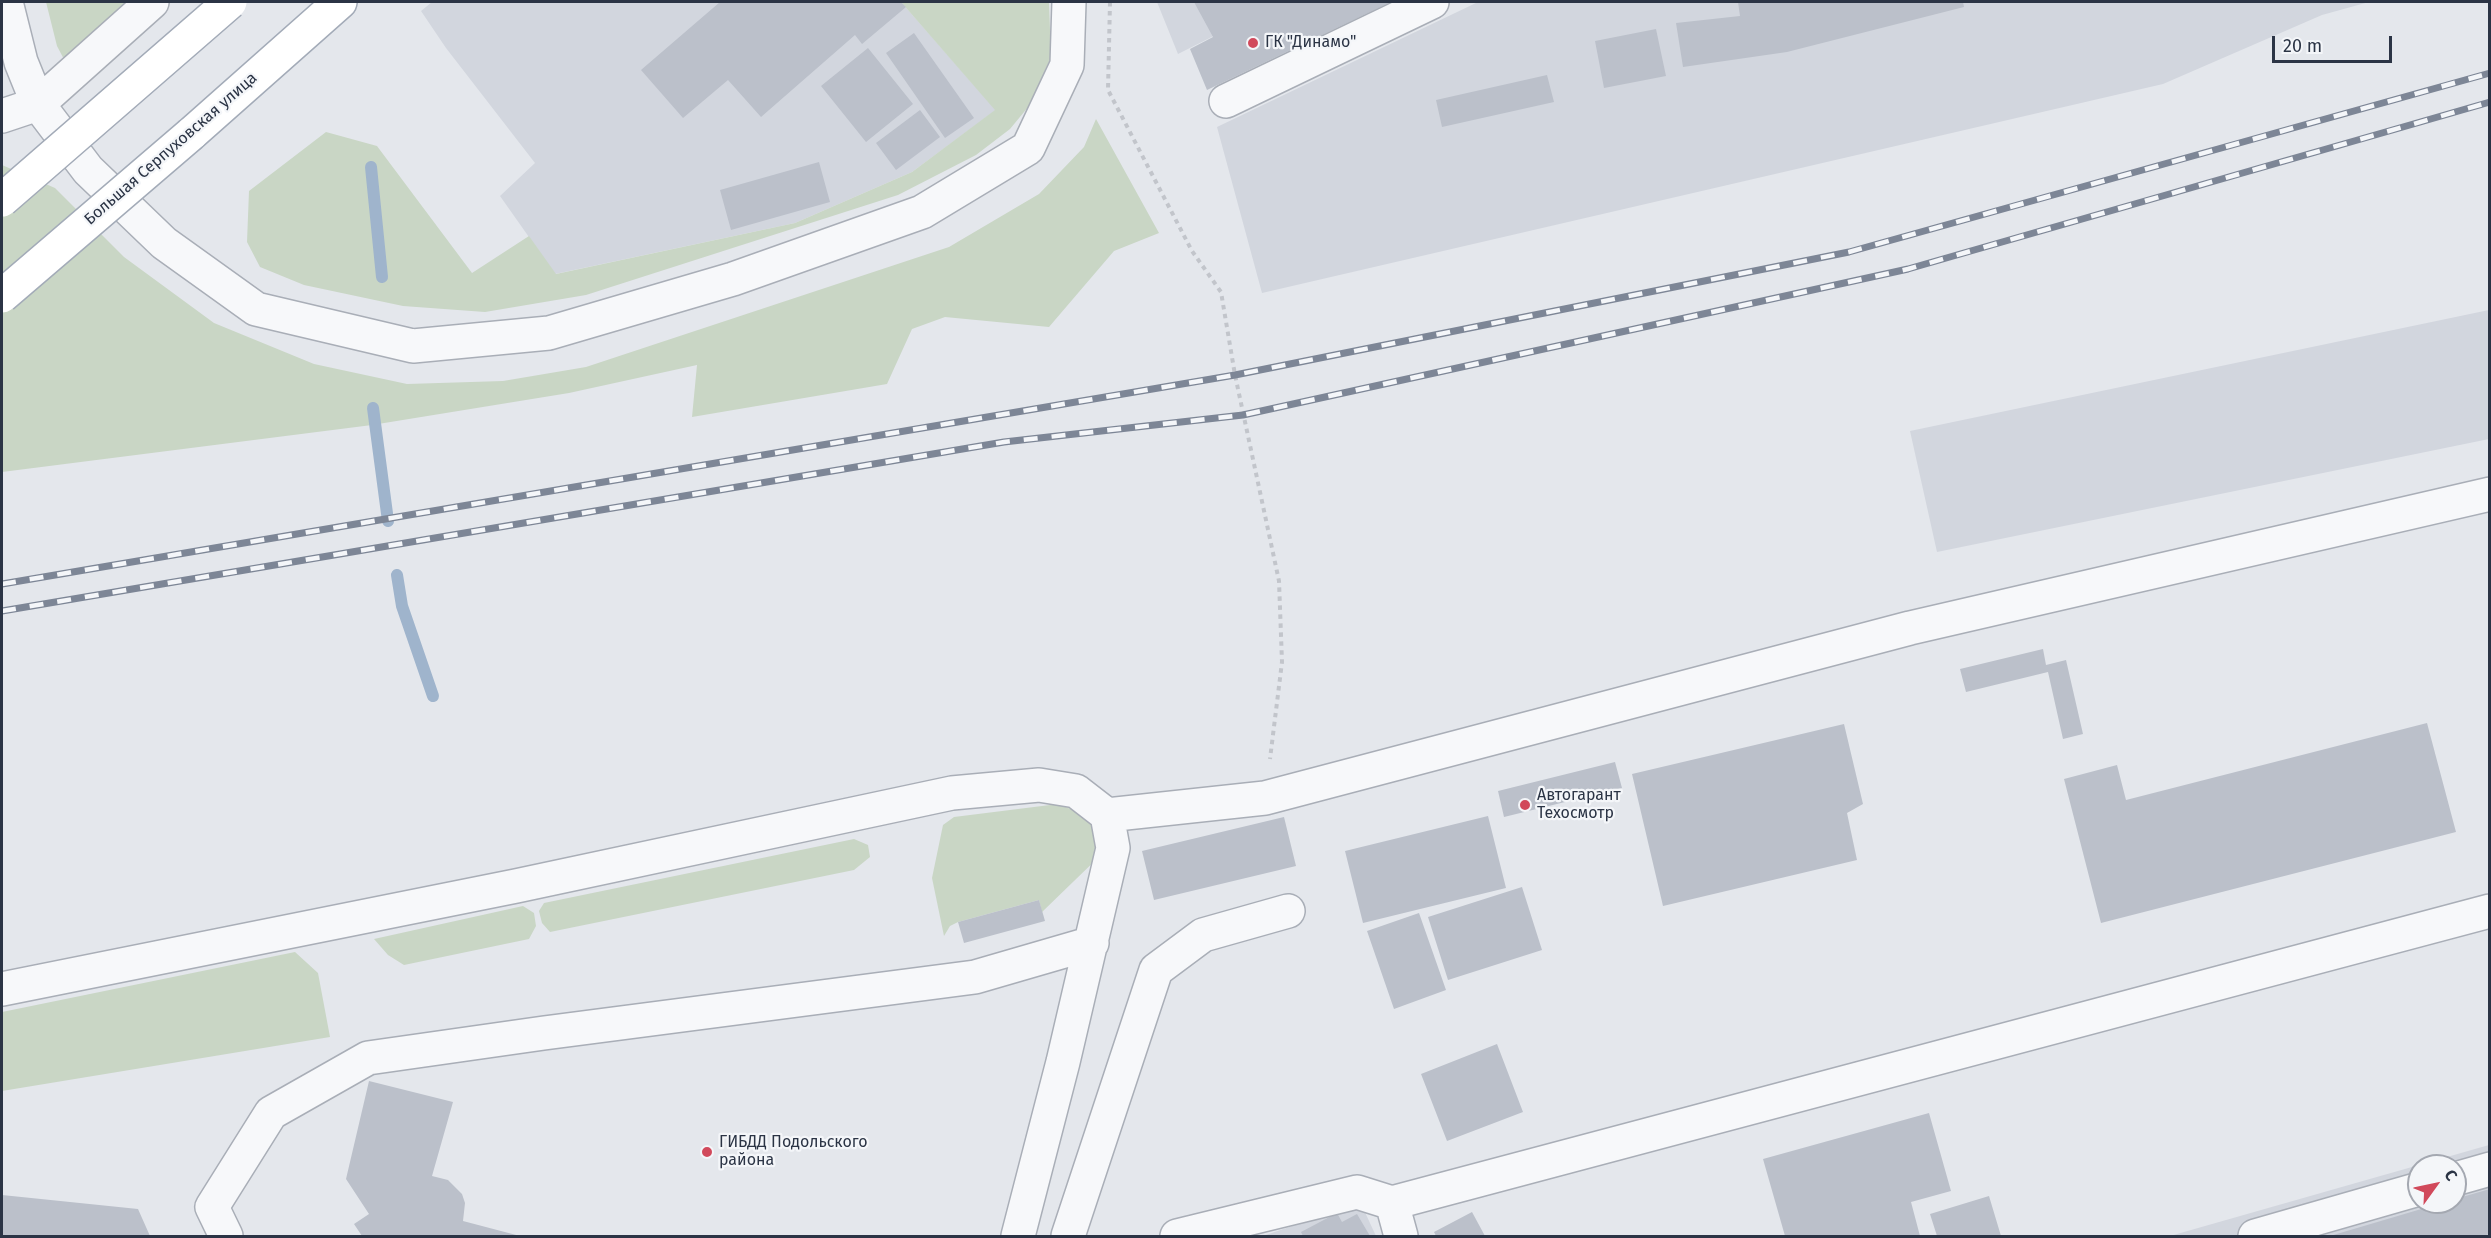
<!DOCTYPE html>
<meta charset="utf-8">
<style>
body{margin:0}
#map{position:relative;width:2491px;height:1238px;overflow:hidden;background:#e4e7ec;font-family:"Fira Sans",sans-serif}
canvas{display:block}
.frame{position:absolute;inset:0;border:3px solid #2b3445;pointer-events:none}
.north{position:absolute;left:2407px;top:1154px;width:60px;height:60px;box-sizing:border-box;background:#f4f6f9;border:2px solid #a4a8b1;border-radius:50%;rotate:57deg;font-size:16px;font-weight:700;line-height:24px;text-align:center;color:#2b3445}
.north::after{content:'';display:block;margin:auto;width:21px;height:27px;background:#d1495b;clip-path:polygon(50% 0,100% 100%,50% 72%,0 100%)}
.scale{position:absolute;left:2272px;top:36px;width:120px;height:27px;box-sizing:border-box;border:3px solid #2b3445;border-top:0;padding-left:8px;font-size:18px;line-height:21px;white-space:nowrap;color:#2b3445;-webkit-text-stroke:4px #f4f6f9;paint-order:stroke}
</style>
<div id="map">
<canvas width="2491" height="1238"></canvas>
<div class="frame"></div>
<div class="north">С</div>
<div class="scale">20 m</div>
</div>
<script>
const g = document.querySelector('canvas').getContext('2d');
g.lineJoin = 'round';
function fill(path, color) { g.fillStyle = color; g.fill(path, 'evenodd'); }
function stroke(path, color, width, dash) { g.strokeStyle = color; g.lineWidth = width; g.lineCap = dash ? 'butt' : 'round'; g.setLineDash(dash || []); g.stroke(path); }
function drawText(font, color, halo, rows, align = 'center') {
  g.font = font + ' "Fira Sans",sans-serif'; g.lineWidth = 4.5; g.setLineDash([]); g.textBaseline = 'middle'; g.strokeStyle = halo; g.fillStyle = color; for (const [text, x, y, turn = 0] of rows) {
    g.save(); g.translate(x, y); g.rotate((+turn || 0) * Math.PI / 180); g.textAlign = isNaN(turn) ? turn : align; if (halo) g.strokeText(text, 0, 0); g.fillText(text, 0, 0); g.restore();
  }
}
fill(new Path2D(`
 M432,2h469l95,108 -84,62 -117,51 -240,51 -55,-78 35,-33 -89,-115 -25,-37z
 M1157,2h124l-103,52z
 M1478,2h891l-47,13 -159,69 -901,209 -45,-166z
 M2489,310v129l-552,113 -27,-121z
 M2489,1145v91h-319zM2419,1166h36v36h-36z
 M1363,1208l13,28h-113l73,-25z`), '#d2d6de');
fill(new Path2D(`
 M46,2h91l-70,63 -10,-19z
 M901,2h148l2,55 -22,49 -19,23 -34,26 -78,40 -312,100 -101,17 -82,-6 -99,-21 -44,-18 -13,-25 2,-51 77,-59 51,14 95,127 57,-37 27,38 239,-51 117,-51 83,-62z
 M1096,119l63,114 -45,18 -65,76 -104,-10 -33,12 -25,55 -195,33 5,-52 -128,28 -197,32 -370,47v-307l53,23 69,69 90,66 100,41 93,20 96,-3 83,-14 363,-120 90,-53 45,-47z
 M1058,804l36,14 11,33 -63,61 -3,-12 -81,22 -8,4 -6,10 -12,-58 11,-53 11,-8z
 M854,839l14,6 2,12 -16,13 -304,62 -8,-9 -3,-12 5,-8z
 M523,906l11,7 2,13 -7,13 -125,26 -16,-10 -14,-16z
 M295,952l23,21 12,64 -328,54v-79z`), '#c9d6c5');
stroke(new Path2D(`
 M371,167l11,110
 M373,408l15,113
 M397,575l5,31 31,90`), '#9fb4cc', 12);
fill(new Path2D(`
 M720,2h181l5,5 -44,37 -7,-9 -94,82 -33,-37 -45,38 -42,-48z
 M1194,2h197l-184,88 -17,-41 23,-12z
 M1738,2h225l1,5 -177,45 -104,15 -7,-44 64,-7z
 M1656,29l10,47 -62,12 -9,-47z
 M914,33l60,85 -29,20 -59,-85z
 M868,48l45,56 -47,38 -45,-56z
 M1547,75l7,27 -112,25 -6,-27z
 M920,110l20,27 -44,33 -20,-27z
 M819,162l11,40 -99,28 -11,-40z
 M2043,649l3,16 20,-5 17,74 -20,5 -15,-67 -82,20 -6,-23z
 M2427,723l29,109 -355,91 -37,-144 53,-14 9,35z
 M1844,724l19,80 -16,9 10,47 -194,46 -31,-132z
 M1615,762l7,26 -118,29 -6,-26z
 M1488,816l18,72 -143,35 -18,-72z
 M1284,817l12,49 -142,34 -12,-49z
 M1522,887l20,63 -94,30 -20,-63z
 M1039,900l6,21 -81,22 -6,-21z
 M1419,913l27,77 -52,19 -27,-78z
 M1497,1044l26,68 -76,29 -26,-67z
 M369,1081l84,21 -21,74 16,4 14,14 3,9 -2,18 57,15h-158l-8,-12 15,-10 -23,-35z
 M1929,1113l22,78 -40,11 9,34h-135l-22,-77z
 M2490,1189v45l-8,2h-152l115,-34h10v-3z
 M2,1195l136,14 12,27h-148z
 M1989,1196l12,40h-64l-7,-22z
 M1472,1212l13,24h-49l-2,-4z
 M1337,1213l5,9 15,-8 13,22h-67l-2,-4z`), '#bbc0ca');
const minor = new Path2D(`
 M6,2l15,60 17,42 50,66 76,73 92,66 157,37 136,-13 184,-54 189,-67 106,-64 39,-83 2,-63
 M1226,101l206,-99
 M2,116l36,-12 114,-102
 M1107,815l158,-17 645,-170 580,-134
 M2,989l514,-103 436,-93 87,-8 37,6 31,24 6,33 -50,214 -45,174
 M2455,1179l35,-10
 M1392,1203l1098,-292
 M226,1236l-14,-29 59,-94 97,-55 176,-25 431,-56 117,-34
 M1068,1236l88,-266 47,-35 85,-24
 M1177,1236l180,-44 35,11 9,33
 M2255,1236l164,-47`);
const major = new Path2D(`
 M191,134l149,-132`);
stroke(minor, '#a9aeb7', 36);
stroke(major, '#a3abb8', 36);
stroke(new Path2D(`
 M1110,2l-2,88 84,161 29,41 14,83 44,206 3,81 -12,97`), '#c2c5cb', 4, [4.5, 4.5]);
stroke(minor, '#f7f8fa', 33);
stroke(major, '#fff', 33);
const rail = new Path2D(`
 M2,584l1233,-209 614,-123 641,-179
 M2,611l1002,-169 239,-27 665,-146 582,-167`);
stroke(rail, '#7d8696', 7);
stroke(rail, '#f4f6f9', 4.5, [14]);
const majorBridge = new Path2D(`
 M2,200l228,-198
 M2,296l189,-162`);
stroke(majorBridge, '#a3abb8', 36, []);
stroke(majorBridge, '#fff', 33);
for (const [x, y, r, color] of [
 [1253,43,6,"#d1495b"],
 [1525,805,6,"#d1495b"],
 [707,1152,6,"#d1495b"]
]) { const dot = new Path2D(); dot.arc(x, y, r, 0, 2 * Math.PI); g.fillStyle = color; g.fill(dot); stroke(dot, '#f4f6f9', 2); }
drawText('16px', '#2b3445', '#f4f6f9', [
 ["ГК \"Динамо\"",1265,43],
 ["Автогарант",1537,796],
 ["Техосмотр",1537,814],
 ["ГИБДД Подольского",719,1143],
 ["района",719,1161]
], 'left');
drawText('16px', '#2b3445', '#f4f6f9', [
 ["Большая Серпуховская улица",171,149,-41]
]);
</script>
